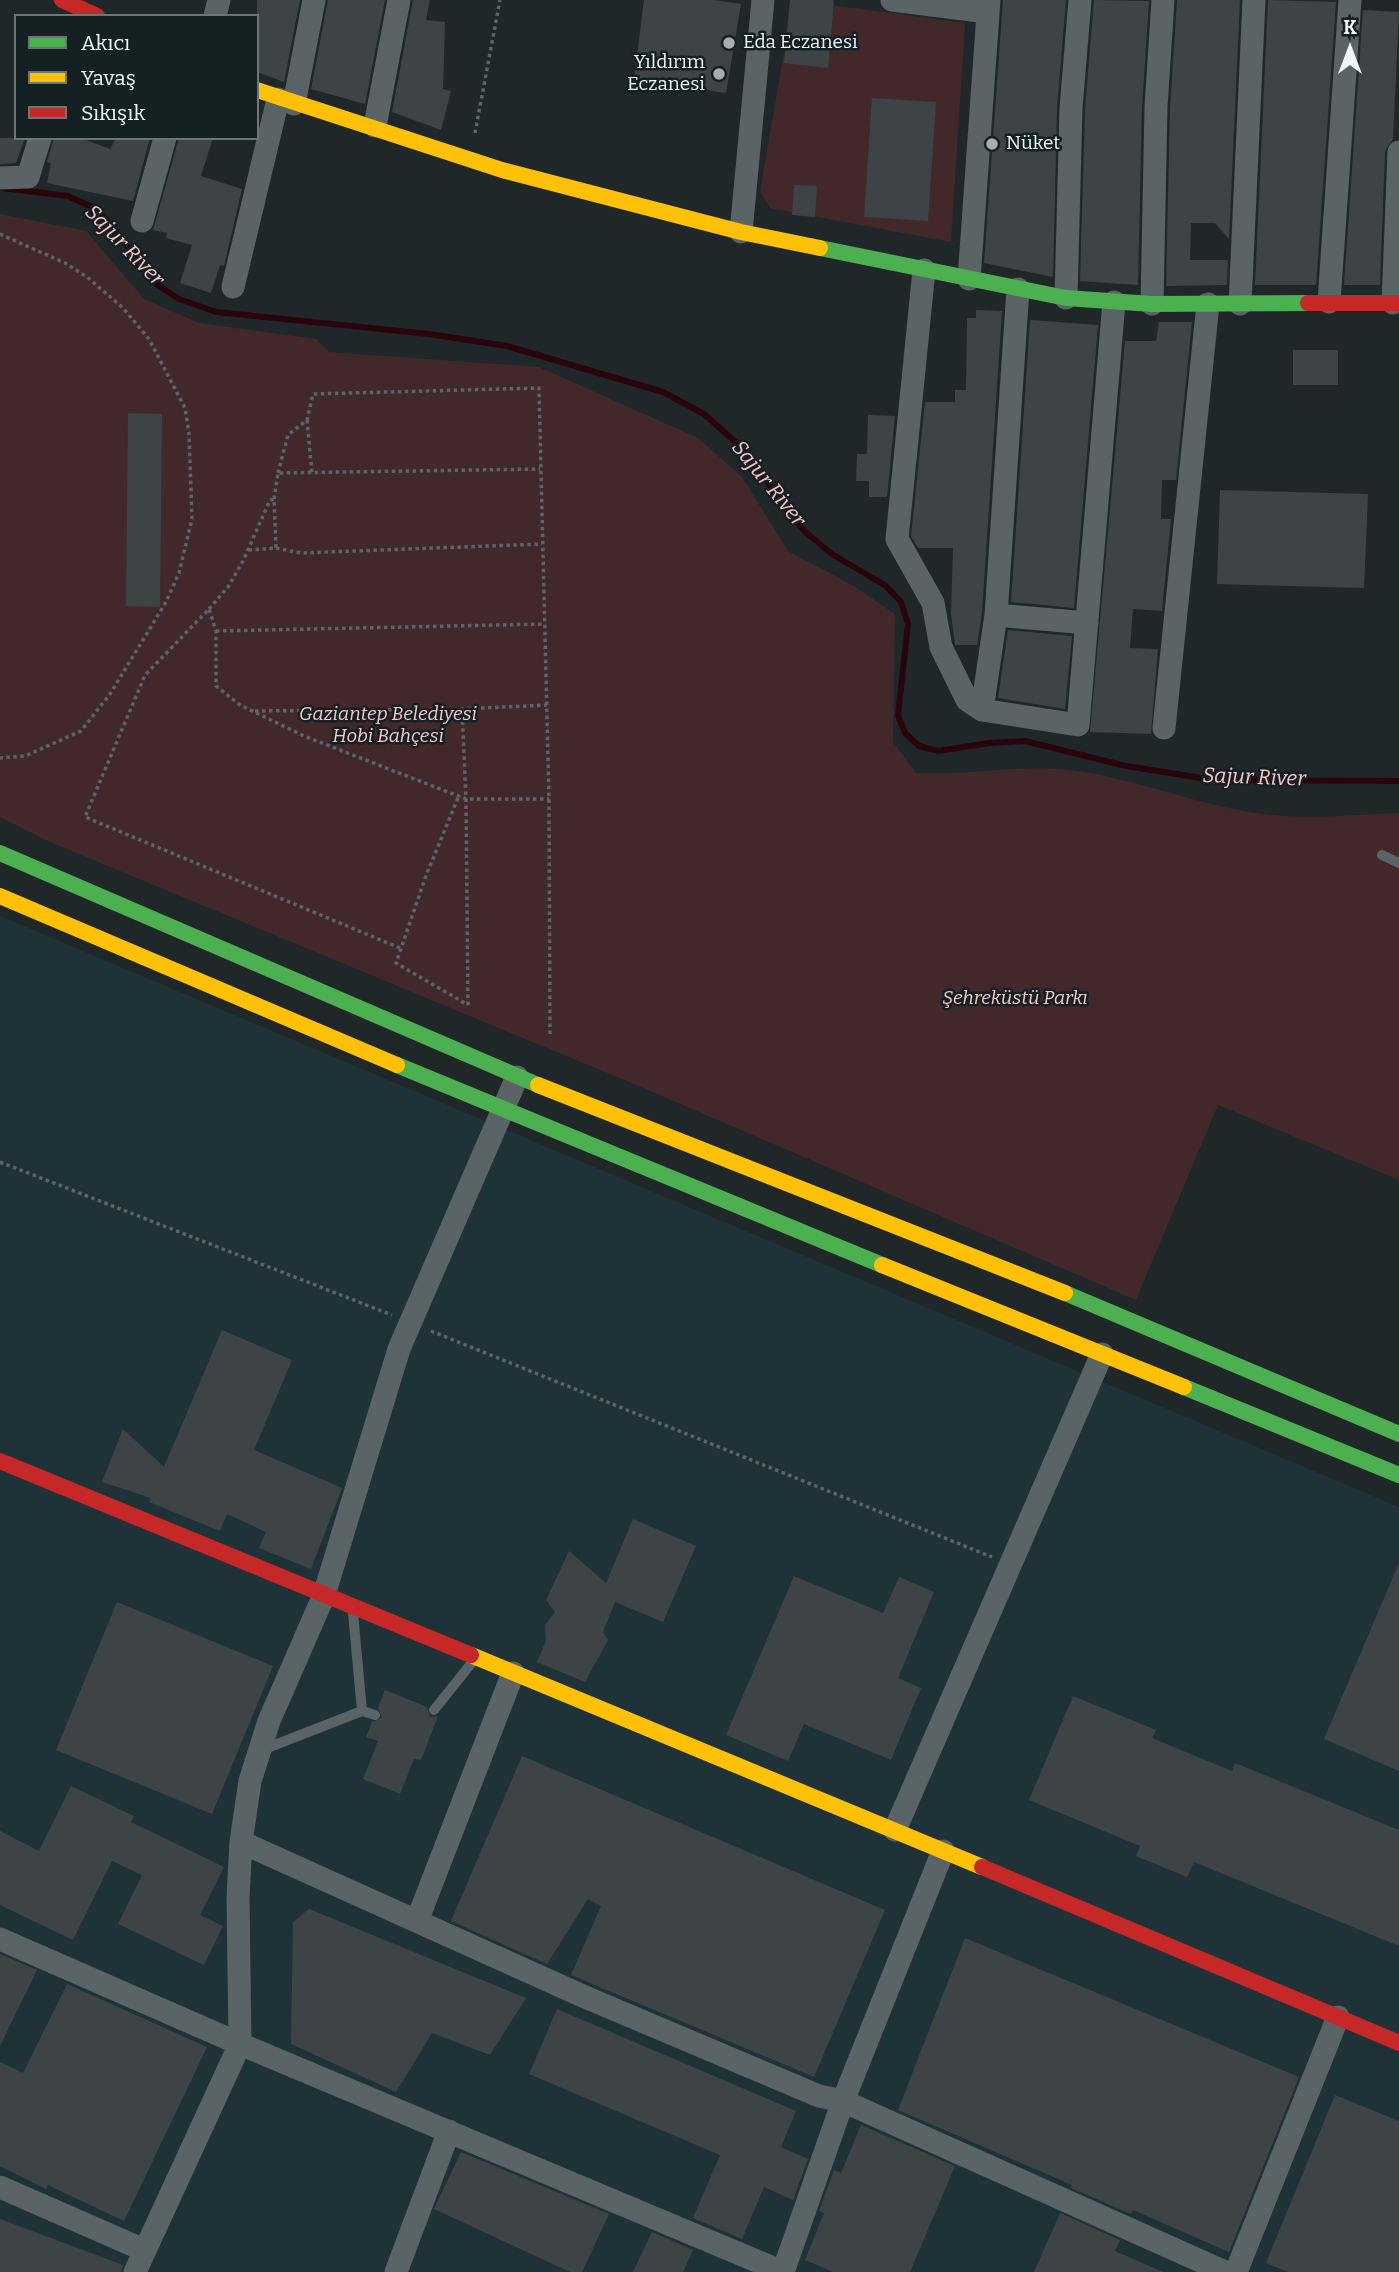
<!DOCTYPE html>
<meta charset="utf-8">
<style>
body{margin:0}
#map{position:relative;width:1399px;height:2272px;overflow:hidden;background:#202728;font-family:Bitter,serif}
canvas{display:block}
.legend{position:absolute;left:14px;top:14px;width:245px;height:126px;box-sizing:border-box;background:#142022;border:2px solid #6b7678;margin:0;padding:9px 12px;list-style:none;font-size:21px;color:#eef7f8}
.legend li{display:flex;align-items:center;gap:14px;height:35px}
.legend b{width:35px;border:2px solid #6b7678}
.north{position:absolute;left:1315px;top:14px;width:70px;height:70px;-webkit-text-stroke:5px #142022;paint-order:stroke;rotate:0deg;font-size:19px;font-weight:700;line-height:28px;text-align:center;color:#eef7f8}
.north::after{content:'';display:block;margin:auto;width:24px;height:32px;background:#eef7f8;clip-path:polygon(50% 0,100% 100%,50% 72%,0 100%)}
</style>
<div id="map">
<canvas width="1399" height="2272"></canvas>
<ul class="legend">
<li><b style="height:9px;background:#4caf50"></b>Akıcı</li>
<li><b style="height:9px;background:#ffc107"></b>Yavaş</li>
<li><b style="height:9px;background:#c62828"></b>Sıkışık</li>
</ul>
<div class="north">K</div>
</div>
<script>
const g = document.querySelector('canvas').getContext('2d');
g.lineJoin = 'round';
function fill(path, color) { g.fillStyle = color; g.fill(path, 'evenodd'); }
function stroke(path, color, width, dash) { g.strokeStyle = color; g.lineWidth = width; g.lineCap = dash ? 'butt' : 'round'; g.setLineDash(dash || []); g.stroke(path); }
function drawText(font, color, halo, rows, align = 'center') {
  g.font = font + ' Bitter,serif'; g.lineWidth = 5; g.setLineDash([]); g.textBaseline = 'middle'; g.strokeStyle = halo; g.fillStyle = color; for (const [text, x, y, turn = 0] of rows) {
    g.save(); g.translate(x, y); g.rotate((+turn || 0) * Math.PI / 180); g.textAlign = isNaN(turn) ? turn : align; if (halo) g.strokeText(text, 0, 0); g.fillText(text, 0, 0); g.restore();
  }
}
fill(new Path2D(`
 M0,916l1399,591v765h-1399z`), '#1f3237');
fill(new Path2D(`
 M793,0l172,23 -14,219 -181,-34 -10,-16z
 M0,214l86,17 58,68 55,24 117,16 13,13 210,15 159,71 44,39 46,74 66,35 41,28 -2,128 23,31c51,3 102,-9 153,-3 63,7 124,34 187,43 46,7 96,2 143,0v367l-181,-75 -82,195 -502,-216 -584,-242 -50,-25z`), '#42282b');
stroke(new Path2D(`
 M2,188l66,8 24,11 11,9 55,69 21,14 37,13 213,22 78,12 156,46 41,22 36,32 64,85 28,23 54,32 15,16 7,22 -10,91 7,18 14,13 19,5 51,-8 36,-2 101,25 88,14 185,1`), '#29040c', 6);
fill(new Path2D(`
 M257,0h43l-16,82 -27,-10z
 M328,0h57l-20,104 -54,-15z
 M413,0h17l-4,20 19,2 -2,67 8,2 -10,39 -49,-18z
 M644,0h70l27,4 -15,89 -92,-14z
 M790,0h44l-6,68 -44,-5z
 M1003,0h63l-9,108 -4,169 -69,-14z
 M1094,0l55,1 -7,106 -4,178 -58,-4 5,-172z
 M1177,0h63l-11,239 -14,-16h-24l-1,37h38l-1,25 -61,1 4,-178z
 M1268,0l68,2 -20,283h-61z
 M1363,10l36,2 -6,127 -8,12 -5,134h-36z
 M872,98l64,4 -8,119 -64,-4z
 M0,138h25l-9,25 -16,1z
 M54,138h27l29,11 6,-11h34l-17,63 -86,-18 4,-20 -4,-1z
 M179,138h34l-12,38 41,13 -18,77 -4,-1 -9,28 -31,-10 12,-38 -26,-7 1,-5 -14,-3z
 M794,185l23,1 -2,31 -23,-2z
 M976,310l26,1 -20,302 -5,32h-22l-4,-31 2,-66h-35l-7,-12 14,-134h30v-12h11l1,-72h9z
 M1030,320l68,5 -24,283 -63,-6z
 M1159,322h33l-16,158h-14l-1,39h10l-9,92 -29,-2 -3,39 28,1 -7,85 -61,-2 35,-391h31z
 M1293,350h45v35h-45z
 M128,413l34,1 -2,193 -34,-1z
 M868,415l27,1 -8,81h-18v-16h-13l1,-27h10z
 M1220,490l148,4 -4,94 -147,-4z
 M1008,630l64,6 -7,73 -67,-11z
 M222,1330l70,30 -38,90 88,38 -31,81 -52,-21 7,-16 -39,-18 -7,17 -71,-29 2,-4 -49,-16 21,-53 41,38z
 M633,1519l63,27 -33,76 -48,-20 -12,30 5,8 -23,42 -48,-20 9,-21 -1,-16 10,-13 -9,-12 23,-49 37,32z
 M1399,1563v208l-75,-32z
 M794,1576l89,37 16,-36 35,15 -36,86 23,10 -30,72 -87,-36 -16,37 -62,-26z
 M117,1602l156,64 -61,148 -156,-64z
 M385,1690l42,17 3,10 8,-1 -17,44 -7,-1 -14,35 -37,-15 15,-38 -12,-4 6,-15 10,-4 -4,-10z
 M1073,1696l83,34 -4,8 80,33 3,-8 164,67v116l-205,-84 -7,15 -51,-21 4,-10 -111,-46z
 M522,1756l363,154 -71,167 -243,-102 30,-69 -13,-7 -41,65 -96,-43z
 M71,1786l63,30 -3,6 93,45 -24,48 23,11 -19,39 -86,-41 24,-49 -30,-14 -39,79 -73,-35v-74l39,20z
 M309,1909l217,89 -36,57 -58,-22 -36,59 -105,-48 2,-122z
 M965,1938l334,139 -70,175 -96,-42 -2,4 -60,-26 1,-3 -174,-75z
 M0,1954l37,16 -37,76z
 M67,1984l140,63 -83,174 -76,-36 -2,4 -46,-23v-104l23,11z
 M557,2009l239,102 -15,36 27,12 -15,41 -29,-13 -22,52 -49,-21 27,-63 -191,-81z
 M1335,2095l64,26v151h-111l-22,-9z
 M861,2125l94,41 -45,106h-77l-28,-12 19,-47 -5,-2 15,-41 7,3z
 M461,2152l148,62 -27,58h-12l-136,-63z
 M1060,2213l60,27 -5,11 48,21h-129z
 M0,2219l123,46 -2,7h-121z
 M652,2232l41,18 -10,22h-50z`), '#3e4445');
stroke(new Path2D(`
 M475,133l25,-133
 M0,234l65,29 22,14 36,31 26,31 36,69 4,25 3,86 -13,54 -13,29 -56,92 -29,37 -56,25 -25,2
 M307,420l5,53
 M278,473l10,-38 19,-15 6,-26 226,-6 10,411 1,236
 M274,499l4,-26 262,-4
 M276,548l25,5 241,-9
 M209,609l19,-22 15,-26 27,-61 4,-1 2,49 -28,2
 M216,631l329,-7
 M255,711l207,-2
 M458,798l-31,75 -31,90 72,42
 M400,948l-315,-131 60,-142 64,-66 7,22v55l24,19 64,31 162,63 -4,-90 85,-4
 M468,1005l-2,-206h83
 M0,1162l392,153
 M431,1331l561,226`), '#5c6465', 3.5, [3.5, 3.5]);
stroke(new Path2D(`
 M1382,855l17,8
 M353,1613l9,98
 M434,1710l40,-50
 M262,1750l100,-39 13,4`), '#5a6365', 10);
stroke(new Path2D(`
 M892,0l96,12
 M215,16l4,-16
 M294,104l20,-104
 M375,126l24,-126
 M0,178l28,-1 12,-39
 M142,221l23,-83
 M741,232l22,-232
 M924,270l-27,269 36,64 8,44 26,53 15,10 96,15 36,-423
 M969,279l20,-279
 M233,287l45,-188
 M1066,298l5,-190 9,-108
 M1329,302l21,-302
 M1393,303l6,-151
 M1152,304l4,-197 7,-107
 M1240,304l14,-304
 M996,615l91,8
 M982,710l14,-95 22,-326
 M1164,728l44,-424
 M517,1077l-118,272 -75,246 -55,126 -19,60 -9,61 -3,55 2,147 543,228 60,-171 382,171
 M895,1830l207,-476
 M241,1842l344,155 234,99 24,5 100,-250
 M417,1921l96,-248
 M0,1939l240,105 -105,228
 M0,2187l144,63
 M396,2272l53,-141
 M1236,2272l102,-255`), '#5a6365', 23);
stroke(new Path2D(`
 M820,248l246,50 86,6 156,-1
 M0,853l538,232
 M397,1065l485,200
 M1065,1293l334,141
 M1184,1387l215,88`), '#4caf50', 16);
stroke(new Path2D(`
 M257,90l245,80 239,62 79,16
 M0,896l397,169
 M538,1085l527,208
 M882,1265l302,122
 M471,1655l511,212`), '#ffc107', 16);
stroke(new Path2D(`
 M62,0l35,16
 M1308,303h91
 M0,1461l471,194
 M982,1867l417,176`), '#c62828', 16);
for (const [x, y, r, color] of [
 [729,43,7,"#a6aeaf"],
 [719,74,7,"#a6aeaf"],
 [992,144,7,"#a6aeaf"]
]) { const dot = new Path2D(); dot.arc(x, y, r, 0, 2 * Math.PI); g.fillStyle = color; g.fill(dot); stroke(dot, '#142022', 2.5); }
drawText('19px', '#eef7f8', '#142022', [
 ["Eda Eczanesi",743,43],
 ["Yıldırım",705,63,"right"],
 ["Eczanesi",705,85,"right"],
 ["Nüket",1006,144]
], 'left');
drawText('italic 19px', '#fdc5cc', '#142022', [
 ["Gaziantep Belediyesi",388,715],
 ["Hobi Bahçesi",388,737],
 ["Şehreküstü Parkı",1015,999]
]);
drawText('italic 21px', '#fcc4ca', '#142022', [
 ["Sajur River",124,246,46],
 ["Sajur River",768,484,51],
 ["Sajur River",1254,778,2]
]);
</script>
